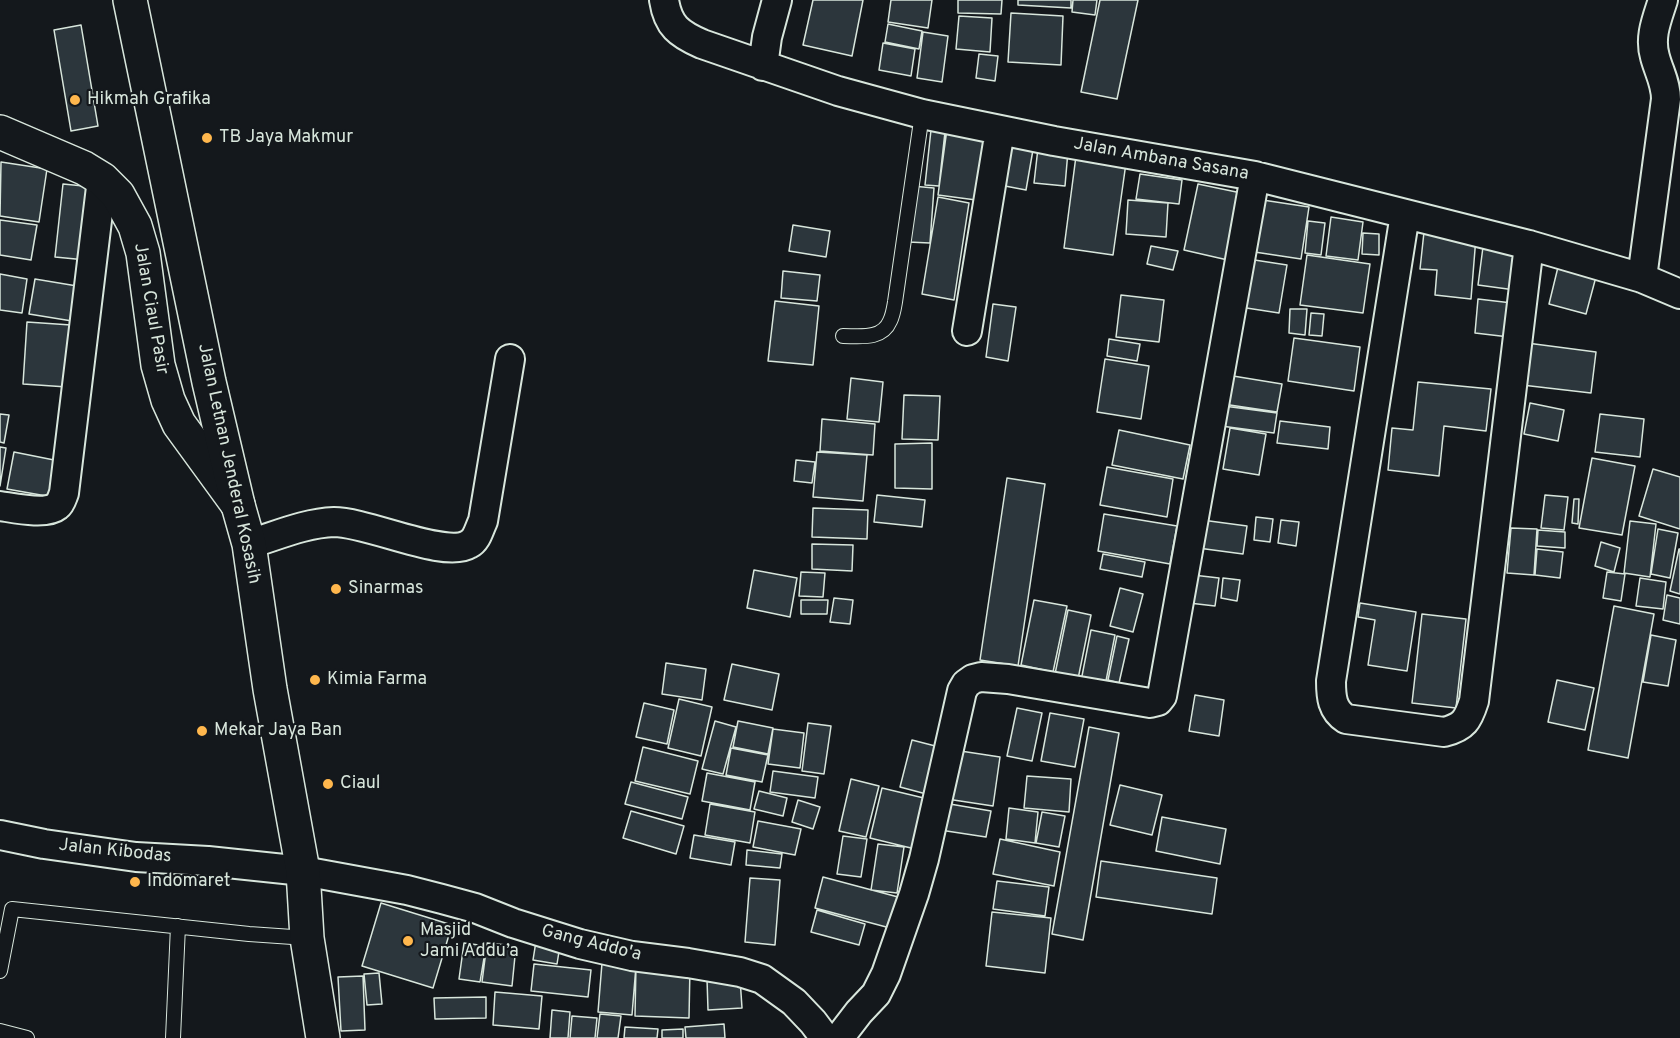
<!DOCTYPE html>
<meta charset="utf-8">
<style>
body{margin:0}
canvas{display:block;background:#14181c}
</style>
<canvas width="1680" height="1038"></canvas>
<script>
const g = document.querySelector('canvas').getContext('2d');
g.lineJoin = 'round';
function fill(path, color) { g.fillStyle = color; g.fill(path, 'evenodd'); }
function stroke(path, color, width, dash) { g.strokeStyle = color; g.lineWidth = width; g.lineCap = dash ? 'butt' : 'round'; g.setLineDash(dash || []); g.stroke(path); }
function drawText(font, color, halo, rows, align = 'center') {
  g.font = font + ' Overpass,sans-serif'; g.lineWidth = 4.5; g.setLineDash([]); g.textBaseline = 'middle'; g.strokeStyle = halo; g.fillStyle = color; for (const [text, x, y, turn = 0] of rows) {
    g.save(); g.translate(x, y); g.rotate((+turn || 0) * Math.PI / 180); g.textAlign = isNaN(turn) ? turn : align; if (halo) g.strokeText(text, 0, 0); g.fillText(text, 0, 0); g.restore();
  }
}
const building = new Path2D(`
 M813,0h50l-11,56 -49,-11z
 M891,0h41l-4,28 -40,-6z
 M958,0h44l-1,14 -43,-1z
 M1018,0h53v8l-53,-3z
 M1073,0h24l-2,15 -23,-3z
 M1100,0h38l-21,99 -36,-7z
 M1011,13l52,3 -2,49 -53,-3z
 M959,16l33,2 -2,34 -34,-3z
 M888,24l34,7 -3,18 -34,-7z
 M81,25l17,101 -27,5 -17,-101z
 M923,32l25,4 -6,46 -25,-4z
 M883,43l32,6 -4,27 -32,-6z
 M979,54l19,2 -3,25 -19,-3z
 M947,129l38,5 -9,66 -38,-5z
 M931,130l14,2 -6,54 -14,-1z
 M1013,140l21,4 -8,46 -21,-4z
 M1038,148l30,3 -3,35 -31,-3z
 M1076,156l50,7 -13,92 -49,-7z
 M1,162l46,7 -8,53 -39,-6z
 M1140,174l42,6 -3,24 -43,-5z
 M63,184l31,3 -8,73 -31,-3z
 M1198,184l48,10 -14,67 -48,-11z
 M912,186l22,2 -4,55 -22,-1z
 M938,197l31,6 -15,97 -32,-6z
 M1256,199l53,8 -8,52 -53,-8z
 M1128,200l40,3 -2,34 -40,-3z
 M1331,217l32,5 -5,38 -32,-4z
 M0,220l37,5 -6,35 -31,-5z
 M1308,221l17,2 -4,32 -16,-2z
 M793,225l37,6 -4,26 -37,-6z
 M1424,232l52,5 -5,62 -36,-4 2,-25 -17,-1z
 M1363,233l16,1v21l-17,-1z
 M1151,246l27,5 -5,19 -26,-6z
 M1483,247l37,5 -5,38 -37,-5z
 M1307,255l63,9 -7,49 -63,-8z
 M1248,259l39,6 -8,48 -39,-6z
 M1559,263l38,10 -11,41 -37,-10z
 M783,271l37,4 -3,26 -36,-3z
 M0,274l27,5 -5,34 -22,-3z
 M35,279l42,7 -5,35 -43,-7z
 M1121,295l43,5 -5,42 -43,-5z
 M1478,299l34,4 -3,34 -34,-4z
 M775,301l44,5 -6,59 -45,-4z
 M993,304l23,3 -8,54 -22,-4z
 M1290,309h17l-2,26 -16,-2z
 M1311,313l13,1 -2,22 -13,-1z
 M27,322l44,3 -4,62 -44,-3z
 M1294,338l66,9 -6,44 -66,-10z
 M1109,339l31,5 -3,17 -30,-5z
 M1527,343l69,9 -5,41 -69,-8z
 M1105,359l44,7 -8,53 -44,-7z
 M1227,375l55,9 -5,28 -54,-8z
 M851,378l32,4 -4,40 -32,-3z
 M1418,382l73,7 -5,42 -42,-5 -5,50 -51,-6 4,-42 21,2z
 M904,395l36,1 -2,44 -36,-1z
 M1530,403l34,7 -6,31 -34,-7z
 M1224,406l53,7 -3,20 -53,-7z
 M0,414l9,1 -5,28 -4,-1z
 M1600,414l44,5 -4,38 -45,-5z
 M822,419l53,5 -2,31 -53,-4z
 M1280,421l50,6 -2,22 -51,-6z
 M1230,428l36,6 -7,41 -36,-6z
 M1119,430l71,15 -7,34 -71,-14z
 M932,443v46l-37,-1v-44z
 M0,447l6,1 -6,38z
 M14,452l45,9 -7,36 -45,-8z
 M817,452l50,3 -4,46 -50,-4z
 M1592,458l43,8 -13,69 -43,-7z
 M796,460l19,2 -3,21 -18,-2z
 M1107,467l66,12 -6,38 -67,-12z
 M1653,469l27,8v52l-41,-13z
 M1007,478l38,6 -27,182 -38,-6z
 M877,495l48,5 -3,27 -48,-5z
 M1545,495l23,2 -4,33 -23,-2z
 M1574,499h5l-1,25 -6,-1z
 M813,508l55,2 -1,29 -55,-2z
 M1104,514l73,12 -7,38 -72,-13z
 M1256,517l17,2 -3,23 -16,-2z
 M1202,520l45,6 -4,28 -45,-6z
 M1281,520l18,2 -3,24 -18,-3z
 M1630,521l26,3 -6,53 -26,-4z
 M1511,528l26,1 -3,46 -27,-2z
 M1658,529l20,4 -8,45 -19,-4z
 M1538,530l27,2v16l-28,-2z
 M1601,542l19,6 -6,24 -19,-6z
 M812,544l41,1 -1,26 -40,-2z
 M1537,549l26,3 -3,26 -25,-3z
 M1679,549h1v45l-10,-3z
 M1103,554l42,8 -3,15 -42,-8z
 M754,570l43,8 -7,39 -43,-9z
 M801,572l24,1 -2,24 -24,-1z
 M1607,572l18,2 -4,27 -18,-3z
 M1193,575l26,3 -4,28 -26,-3z
 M1223,578l17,2 -3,21 -16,-3z
 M1640,578l26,4 -3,27 -27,-3z
 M1120,588l23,6 -10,38 -23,-6z
 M1667,595l13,3v26l-17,-4z
 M834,598l19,2 -3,24 -20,-2z
 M801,600h27l-1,14h-26z
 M1034,600l33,6 -14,66 -32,-7z
 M1360,603l56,9 -9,59 -39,-6 7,-45 -17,-3z
 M1614,606l40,8 -26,144 -40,-8z
 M1068,610l23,5 -13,64 -23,-5z
 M1422,614l44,5 -10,89 -44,-5z
 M1091,630l24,5 -10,51 -24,-5z
 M1651,635l25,5 -8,46 -25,-4z
 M1117,636l12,3 -10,44 -11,-3z
 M666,663l40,6 -4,31 -40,-6z
 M732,664l47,10 -7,36 -48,-10z
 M1557,680l37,8 -9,42 -37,-8z
 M1195,695l29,5 -5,36 -30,-5z
 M679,699l33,8 -11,49 -33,-8z
 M644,703l30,7 -7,34 -31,-7z
 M1017,708l25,5 -10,48 -25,-5z
 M1050,713l34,6 -9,48 -34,-6z
 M715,721l21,6 -13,47 -21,-5z
 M738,721l35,7 -5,26 -35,-7z
 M808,723l23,3 -7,48 -22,-3z
 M1089,727l30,6 -36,207 -31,-6z
 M773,729l31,4 -4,35 -32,-4z
 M912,740l31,8 -13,47 -30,-8z
 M643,747l55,14 -8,33 -55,-13z
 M731,748l37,7 -6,27 -36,-7z
 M954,750l46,7 -7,49 -46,-7z
 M773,771l45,6 -3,21 -45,-6z
 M707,773l48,9 -5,28 -48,-9z
 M1027,776l44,3 -2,33 -45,-4z
 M851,779l28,7 -13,51 -27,-6z
 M631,782l57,15 -6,22 -57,-15z
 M1120,785l42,10 -10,40 -42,-10z
 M882,788l46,11 -13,50 -45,-11z
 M759,791l28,7 -4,18 -29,-7z
 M798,800l22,7 -7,22 -21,-7z
 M944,803l47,8 -5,26 -46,-7z
 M710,804l45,8 -5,31 -45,-8z
 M1009,808l29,4 -3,31 -29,-4z
 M631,811l53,15 -8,28 -53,-16z
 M1042,812l23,4 -6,31 -23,-4z
 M1162,817l64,12 -6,35 -64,-13z
 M758,821l43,8 -6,26 -42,-8z
 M694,835l41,7 -4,23 -41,-7z
 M843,836l24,3 -6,38 -24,-3z
 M1000,839l60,13 -6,34 -61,-12z
 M878,844l26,3 -7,46 -26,-3z
 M747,850l35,4 -2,14 -34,-3z
 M1101,861l116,17 -5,36 -116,-17z
 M823,877l75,20 -8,31 -75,-20z
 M750,878l30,2 -5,65 -30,-3z
 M997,881l52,6 -4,29 -52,-7z
 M381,903l71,22 -19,63 -71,-22z
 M817,910l48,14 -6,21 -48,-13z
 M992,912l59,6 -6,55 -59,-7z
 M537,935l24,4 -4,25 -24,-4z
 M464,943l22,3 -6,36 -21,-3z
 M487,943l29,3 -4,40 -30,-4z
 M602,963l34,3 -4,49 -34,-3z
 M534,964l57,6 -3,27 -57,-6z
 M636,965l54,2 -1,51 -54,-2z
 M379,973l3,31 -15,1 -3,-31z
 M363,976l2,54 -24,1 -3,-54z
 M740,978l2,30 -34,2 -1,-31z
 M495,992l47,4 -3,33 -46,-4z
 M486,997v21l-51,1 -1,-21z
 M552,1010l18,2 -2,26h-18z
 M600,1014l21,2 -3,22h-21z
 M572,1016l25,2 -2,20h-25z
 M724,1024l1,14h-39l-1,-11z
 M625,1027l33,2 -1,9h-33z
 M683,1029v9h-21v-8z`);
fill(building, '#2c363c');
stroke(building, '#d8e6dc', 1.5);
const service = new Path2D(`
 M843,336c17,0 39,4 47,-15 3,-6 4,-13 5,-19l27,-188
 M0,971l12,-62 237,25 58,4
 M0,1031l27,7
 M173,1038l5,-112`);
const minor = new Path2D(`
 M664,0c4,26 15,34 38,44l136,47 84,23 132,27 201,35 274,69 113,33 38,16
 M763,66l4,-29 10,-37
 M1405,214l-74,467c0,16 1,29 15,38l98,13c20,-5 24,-12 30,-31l55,-456
 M1642,278l24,-179c0,-16 -7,-27 -11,-42 -6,-20 2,-38 8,-57
 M967,331l33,-201
 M0,506c14,2 46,9 57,0 4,-3 5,-8 7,-13l38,-314
 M249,544c27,-8 56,-21 85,-22 34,0 111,37 135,22 8,-4 10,-15 14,-23l27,-162
 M0,835l44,9 92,13 72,4 95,10 104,19 35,9 33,9 38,15 67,21 52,12 56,7 52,9 22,7 32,23 19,20 12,16
 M839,1038l20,-26 17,-18 10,-20 28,-80 10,-35 38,-168 4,-7 7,-5 8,-2 27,2 142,24 8,-2 4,-5 93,-520`);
const tertiary = new Path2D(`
 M0,132l84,36 18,11 16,16 17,31 8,27 15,112 10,35 11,24 59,81`);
const trunk = new Path2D(`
 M130,0l79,382 29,123 11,39 21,145 33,182 4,67 16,100`);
stroke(service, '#d8e6dc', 16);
stroke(minor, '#d8e6dc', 32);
stroke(tertiary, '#d8e6dc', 36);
stroke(trunk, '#d8e6dc', 36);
stroke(service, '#14181c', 14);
stroke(minor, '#14181c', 28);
stroke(tertiary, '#14181c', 33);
stroke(trunk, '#14181c', 33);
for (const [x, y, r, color] of [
 [75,100,6,"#ffb74d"],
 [207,138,6,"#ffb74d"],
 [336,589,6,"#ffb74d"],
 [315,680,6,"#ffb74d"],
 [202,731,6,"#ffb74d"],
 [328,784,6,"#ffb74d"],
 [135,882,6,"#ffb74d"],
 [408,941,6,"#ffb74d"]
]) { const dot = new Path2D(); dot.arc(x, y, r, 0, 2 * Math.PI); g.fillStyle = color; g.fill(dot); stroke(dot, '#14181c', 2); }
drawText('18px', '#d8e6dc', '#14181c', [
 ["Hikmah Grafika",87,100],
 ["TB Jaya Makmur",219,138],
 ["Sinarmas",348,589],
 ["Kimia Farma",327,680],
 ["Mekar Jaya Ban",214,731],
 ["Ciaul",340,784],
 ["Indomaret",147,882],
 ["Masjid",420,931],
 ["Jami Addu’a",420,952]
], 'left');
drawText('18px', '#d8e6dc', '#14181c', [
 ["Jalan Ambana Sasana",1161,160,10],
 ["Jalan Ciaul Pasir",150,309,80],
 ["Jalan Letnan Jenderal Kosasih",228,464,78],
 ["Jalan Kibodas",115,852,6],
 ["Gang Addo'a",591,944,14]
]);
</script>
